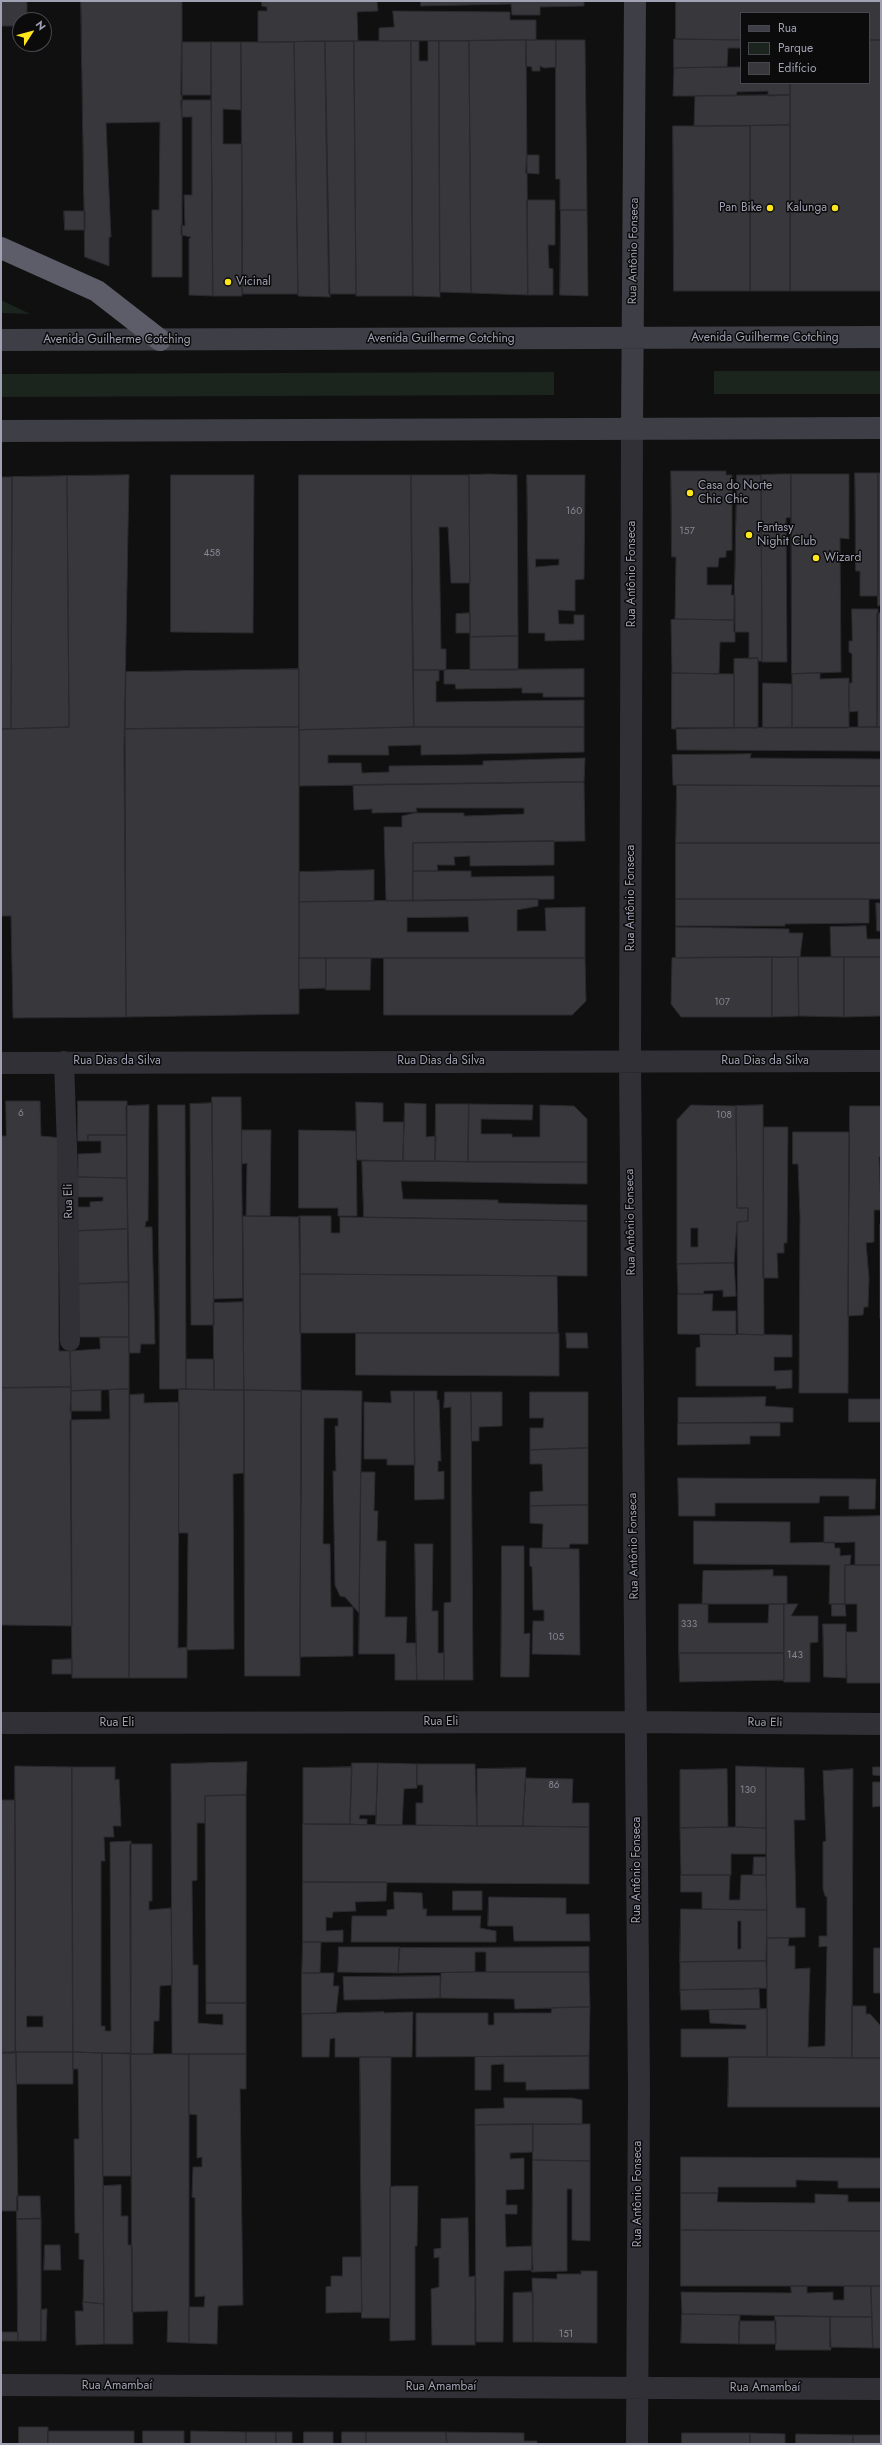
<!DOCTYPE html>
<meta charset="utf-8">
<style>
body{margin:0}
#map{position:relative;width:882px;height:2445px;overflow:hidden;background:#101011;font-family:Jost,sans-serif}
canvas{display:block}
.frame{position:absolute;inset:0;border:2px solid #a0a1b3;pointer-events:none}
.legend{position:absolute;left:740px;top:12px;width:130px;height:72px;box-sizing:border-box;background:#0b0b0c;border:1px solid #47474f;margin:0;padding:5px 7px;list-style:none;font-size:12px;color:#a0a1b3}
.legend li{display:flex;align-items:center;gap:8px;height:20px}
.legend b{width:20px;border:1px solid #47474f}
.north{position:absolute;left:12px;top:12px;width:40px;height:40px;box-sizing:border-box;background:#0b0b0c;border:1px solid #47474f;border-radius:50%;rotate:54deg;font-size:11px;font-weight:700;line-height:16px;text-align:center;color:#a0a1b3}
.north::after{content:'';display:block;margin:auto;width:14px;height:18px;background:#fde61c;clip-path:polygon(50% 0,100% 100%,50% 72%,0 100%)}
</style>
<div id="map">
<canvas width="882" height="2445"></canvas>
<div class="frame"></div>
<ul class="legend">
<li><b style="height:5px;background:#3e3e46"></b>Rua</li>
<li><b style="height:11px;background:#1c241e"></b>Parque</li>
<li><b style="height:11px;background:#37373c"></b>Edifício</li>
</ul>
<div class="north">N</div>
</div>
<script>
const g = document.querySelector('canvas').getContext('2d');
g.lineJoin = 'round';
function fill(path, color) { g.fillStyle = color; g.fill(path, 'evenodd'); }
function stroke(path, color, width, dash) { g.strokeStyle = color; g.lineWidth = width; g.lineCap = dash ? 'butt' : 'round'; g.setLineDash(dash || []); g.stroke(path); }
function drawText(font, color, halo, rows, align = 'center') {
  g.font = font + ' Jost,sans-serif'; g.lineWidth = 3; g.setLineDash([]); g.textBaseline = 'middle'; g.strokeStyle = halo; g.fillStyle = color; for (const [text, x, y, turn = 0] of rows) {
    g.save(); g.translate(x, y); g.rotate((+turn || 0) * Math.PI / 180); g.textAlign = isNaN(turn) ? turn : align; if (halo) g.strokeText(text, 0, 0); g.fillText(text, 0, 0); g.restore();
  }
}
fill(new Path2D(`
 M1,300l29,14 -29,-1z
 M714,371h167v23h-167z
 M554,372v23l-553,2v-23z`), '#1c241e');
const building = new Path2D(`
 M1,1h26v19h-7v6h-19z
 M81,1h101v276h-30v-67h7l1,-88 -54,1 5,114h-2v29l-24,-9z
 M262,1h115l1,10 -21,1 1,29 -100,1v-31h9v-4l-5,-1z
 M421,1h163v5l-44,1v8h-28l-1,-11 -90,2z
 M676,1h205v39h-12v-27h-128v27l-65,-1z
 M393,11l117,1v8h26v20l-157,1v-13l15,-1z
 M674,39l67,1v8h-13l-1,19 -53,1z
 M526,40l2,255 -57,-2 -2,-252z
 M526,40h30v27l-12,1 -4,-2v5h-8v-4l-6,-1z
 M556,40h29l2,170h-27v-31h-4z
 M869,40h12v251h-91v-208h79z
 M312,41h13l5,256 -32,-1 -4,-254z
 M325,41h29l2,253h-27z
 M354,41h57l2,255h-57v-2z
 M411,41h8v20h9v-20h11l1,256 -27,-1z
 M439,41h30l2,252 -31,-1z
 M182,42h29v53h-30z
 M211,42h30v68l-18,-1v35h19v152h-29z
 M241,42h53l4,252h-55z
 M734,67h7v16h49v12l-22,1v-5l-31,1 -1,4h-63l1,-28z
 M790,95v30l-96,1 1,-30z
 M181,100h30l2,196 -24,-1v-56l2,-2 -10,-2v-10l4,1 -1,-31h8v-78h-10z
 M790,125v166h-40v-165z
 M673,126h77v165h-76z
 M527,155h12v19l-13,-1z
 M527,200h28v45h-7l1,23 4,1v26h-25z
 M561,210h26l1,86 -28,-1z
 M64,211h21v19h-20z
 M671,471h55v4h6v75l-6,1v6l-7,1 -1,9h-11v18h25l-1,10h4v25l-60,-1 1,-62h-4z
 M855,473h23v123h-18v-25h-4z
 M878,473h3v132l-3,1z
 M489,474l28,1 1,161 -48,1 -1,-162z
 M779,474h12v43l-5,1 1,144h-25l-1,-187z
 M791,474h58v65l-9,-1 1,134 -49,2z
 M129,475l-5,275 2,267 -113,1 -2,-102h-10v-187l68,-2 -2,-251z
 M171,475h83l-1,158 -82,-1z
 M299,475h112l3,252 -115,3z
 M411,475h58l1,108h-19l-3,-56h-9l2,122h5v21h-33z
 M527,475h58l-1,104 -9,1v31l-17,-1 1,14h15v-9h10v25l-39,1v-8h-16zM536,559h23v6l-23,2z
 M737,475h24l1,186h-4v-3l-9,1v-27h-15z
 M67,476l2,251 -58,2 1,-252z
 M1,477h11v19l-1,233h-10z
 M852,609h26l-1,118h-19v-16l-9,1v-29h3v-29l-3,-2v-11h3z
 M470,613v20h-14v-19z
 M877,613h4v114h-4z
 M675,619l60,1v22h-15l-1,32 -47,-1 -1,-53z
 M518,636v34h-48v-33z
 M758,658v70h-24v-69z
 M299,669v58l-174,2 1,-57z
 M584,669v28h-41v-4h-21v-5l-66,1 -1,-5h-11v-14z
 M413,670h26v11h-3v21l148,-2v27h-170z
 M672,673l62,1v54l-62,1z
 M820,673v6l29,-1v50h-57v-54z
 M763,683l29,1v44h-29z
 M299,727v287l-173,3 -1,-288z
 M414,727h170v25l-163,3v-10l-33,1 1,9h-61v8h33l1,10 27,-1v-6l94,-1v-4l102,-3 -1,24 -285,4v-56z
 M877,727h4v24l-204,-1 -1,-22z
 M751,754l-1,4 131,1v27l-208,-1 -1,-30z
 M584,782l1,59 -172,2v58h-27l-2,-74h18v-11l13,-3h49v3l60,-2v-6h-108l1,4 -45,1v-4l-18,1 -1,-25z
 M677,785l204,1v57h-205z
 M554,841v24l-84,1v-10l-16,1 1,8h-18l1,6h-25v-28z
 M676,843h205v56h-205z
 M374,870v31l-75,1v-30z
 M413,871h58v6l83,-1v23l-141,2z
 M538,899v7l-21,4v21h29l-1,-23 40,-1v51h-286v-56zM468,917l1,15h-62v-14z
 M676,899h193v24l-84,1v2h-109z
 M876,903h5v28h-4z
 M866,926l1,13h14v18h-50l-1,-30z
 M676,927l113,2v4h14l-3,24 -124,1z
 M772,957v60h-91l-10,-13 1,-46z
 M772,957h26l1,59 -27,1z
 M798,957h46v60l-45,-1z
 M844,957h37v59l-37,1z
 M299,958h27v30l-27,1z
 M326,958h45l-1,32h-44z
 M384,958h201l1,43 -14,14h-188z
 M212,1097h29l2,201 -29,1z
 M6,1101h34l1,35 21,2 -4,27 1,186h11l1,36 -70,1v-252h5z
 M78,1101h49v34h-39v6h-10z
 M356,1102l27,1v19h21l-1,39 -46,-1z
 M212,1103l2,222h-23l-1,-221z
 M405,1103l21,1v33l10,-1 -1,25h-32z
 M436,1104h33l-1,58 -33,-1z
 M469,1104l64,1 -1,15 -51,-1v15h31v3h28v-32l34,1 13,13v43h-119z
 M149,1105l-1,116h-2l-1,6h7l3,117h-14l-1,9h-11l-3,-247z
 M158,1105h27l1,284h-26z
 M691,1105l45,1 1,102h11v13l-11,1 -3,41 -57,1v-144zM691,1228h7v19h-7z
 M763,1105l1,230 -26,-1 -1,-112 11,-1v-13h-11l-1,-102z
 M850,1106h31v51h-2l2,53h-7v32l-8,1 3,35 -1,29h-4l-1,8 -15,1z
 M764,1127h24l-1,116h-3v10h-7l1,25h-15z
 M242,1130h29l-1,86h-24l1,-53 -5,1z
 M299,1130l57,1 1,85h-19v-8h-39z
 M793,1132h56l-1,261h-49l1,-177 -2,-52h-5z
 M88,1135h39v43l-49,-1v-23l23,-1v-12h-13z
 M362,1161l225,1v22l-186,-3 2,18 95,1v3l89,2v16l-223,-4z
 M78,1177l49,1 1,51 -50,2 -1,-24h13v-5l13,-1v-4h-25z
 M243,1216l57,1 1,174 -57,-1z
 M299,1216h32v17h9v-16l247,4v55l-287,-2z
 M880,1224h1l-1,94z
 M128,1229l1,53 -51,2v-53z
 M734,1263l2,33 -13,1v-7l-19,1 -1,3h-25l-1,-30z
 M300,1274l257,2 1,57h-258z
 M129,1282v55h-50l-1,-53z
 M678,1294h35l-1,17h24v24l-58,-1z
 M243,1302l1,88h-30l-1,-87z
 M356,1333h203v43l-203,-1z
 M566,1333h21l1,15h-21z
 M700,1334l92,1v22h-18v14l18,-1v18l-16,1v-3h-80v-38l4,-1z
 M100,1337h29v52l-58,2 -1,-40 30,-2z
 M186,1359h28v31l-28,-1z
 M71,1387l1,239 -71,-1v-237z
 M129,1389v289h-57l-2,-258 40,-1 -1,-29z
 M179,1389l65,1v83l-11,1 1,175 -47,1 1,-117h-9z
 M101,1390v21h-31l1,-20z
 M244,1390l57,1 -1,285h-55z
 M302,1390l60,1 -3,222 -14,-16 -5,-1 -5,-11 -2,-114h3l-1,-45h3v-8h-14l-1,126h7l1,63h22v49l-53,1z
 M391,1391h23l1,74h-28v-6h-23v-57l27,1z
 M414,1391h23v9h2l2,61h-3v11l6,-1v28l-29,1z
 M445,1392h26l2,288h-29v-77l7,-1v-195l-7,1z
 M471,1392h31v34l-23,1v14h-7z
 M530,1392h58v56l-58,2v-22h13l1,-10h-14z
 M144,1394v9l35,-1 -1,246 9,-1v31h-58l1,-283z
 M766,1397l-1,9 28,2v14l-115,1v-25z
 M849,1399h32v23h-32z
 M678,1423h102v13h-30v8l-72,1z
 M588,1448v57l-58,1v-14l13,-1 -1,-27h-12v-14z
 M361,1472h14l-1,39h4l-1,30h9l-1,76h22l-1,26h10l1,37h-22v-26h-36z
 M678,1478l198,1 -1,30h-26v-13h-29l-1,7h-104v13h-36z
 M588,1505v39h-18l-1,4h-27l1,-24 -13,-1v-17z
 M881,1516v49h-26v-23l-31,1v-26z
 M694,1521l96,1v21l44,-1 1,6h5v8l11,-1 -1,10h-5v39h-16l1,-39 -136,-1z
 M415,1544h18l-1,67h6v42h6v27h-27z
 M502,1546h22v88l6,-1 -1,44h-28z
 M530,1548l49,1 1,106 -48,-1 1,-33h11v-11h-11l-1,-43 -2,-1z
 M845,1565h36v118h-34l-1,-51h11v-28h-12z
 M773,1570v6h14v28h-85l1,-33z
 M679,1604h29v19h60l1,-19h15v49h-105z
 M784,1604h14l-7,12h27v26l-8,1v39h-26z
 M832,1604h13l1,12h-14z
 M823,1624h23v54l-22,-1z
 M679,1653h105v27l-104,2z
 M72,1659v15h-20v-14z
 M247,1762l-1,33 -41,1v27h-8v57l-5,1 1,84h5v58l25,2v-11h-17v-11h40v51h-74l-1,-290z
 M352,1763h26l-2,52h-16l-1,4h8v6l-17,-1z
 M378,1763l39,1v24l-13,1 -2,36h-26z
 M417,1764h58l2,62 -61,-1v-22h7v-18h-6z
 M15,1766l57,1 1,285h-57zM27,2016h16v11h-16z
 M736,1766l30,1v61l-30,-1z
 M72,1767h43v13l4,-1 2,47h-8l1,11h-10l1,24h-4v165h4v5h6l-1,-189 21,-1v213l-58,-2z
 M352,1767l-2,57h-47v-56z
 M766,1767l38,1 1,52h-11l2,88h9v29l-38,1z
 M873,1767h8v9l-8,-1z
 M526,1768l-3,58h-46v-57z
 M727,1769l1,58 -48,1v-58z
 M853,1769l-1,289 -85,-1v-119h22l-1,8h7v23l15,-1 -2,79 17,-1 2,-100 -8,1v-11h8v-39l-2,-1 -2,-7v-47l3,-1 -3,-70z
 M526,1778l47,1 -1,24h17v24l-66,-1z
 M873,1782h8v29v-5l-8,1z
 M246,1795v208h-40l-1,-207z
 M1,1800h14v253h-14z
 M303,1824l286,3v57l-286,-2z
 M736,1827l30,1v26h-35v21h-50l-1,-47z
 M130,1844h22v57h-3v9l22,-2 1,77 -12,1 -1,35h-5l-1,33h-22z
 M754,1857h12v18h-13z
 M681,1875h49l-1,25h11l1,-25h25l1,35 -65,-1v-17h-21z
 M303,1882h84l-1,19 -31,1 1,9 -23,1 -1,6 -6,-1v14l17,-1v12h-40z
 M453,1891h29v19h-29z
 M394,1892l28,1 1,16h4l-1,7h55l-1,12 16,3v11h-145l1,-26h35v-6l7,-1z
 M489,1897l77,1v16h23l1,27h-76l-1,-15h-25z
 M681,1909l86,1 -1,51 -86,1zM738,1921h3v28h-3z
 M303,1942h18l-1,31h-18z
 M339,1947h61l-2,26 -60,-1z
 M589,1947v25h-103v-20h-11v20l-77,1 1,-25z
 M874,1948h7v45h-7z
 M766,1961l1,27 -87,2v-28z
 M475,1972h114l1,35 -75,2 -1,-10 -74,-1 1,-25z
 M302,1973h32l-1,13h6l-3,27 -34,1z
 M440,1976v22l-96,2 -1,-23z
 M759,1989l1,20 -79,1 -1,-20z
 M852,2006h14v8h4l11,12v32h-29z
 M590,2007l-1,49 -173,1v-44h72v12h6v-12h57l1,-5z
 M767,2009v48h-86v-28h65v-4l-36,-2 -1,-13z
 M384,2012v1l29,-1 -1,45h-77v-19l-5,1 -1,18h-27v-43z
 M16,2052h57v32h-56z
 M16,2052l2,159h-17v-158z
 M73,2052l29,1 2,251 -21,-2 1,-42 -5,-1v-26h-4l-1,-94h5l-1,-70h-5z
 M102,2053h28l1,123h-28z
 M131,2054h58v289l-22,-1 1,-31 -36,1z
 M189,2054h57v35h-6l3,216 -25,1 -1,38 -28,-1v-36h15l1,-11 -10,1v-99l-3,-1 1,-30h9v-10l-5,1v-43l-8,-1z
 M589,2056v33l-63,1v-8h-22v-18l-13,1v25h-16v-33z
 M360,2057h31l-1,261h-28z
 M729,2057l152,1v49h-153z
 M504,2098h68l10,2v24l-107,1v-16l29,-1z
 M533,2124h57v37l-57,-1z
 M533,2124v28l-23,1v6l14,-1v31l-18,1v15h11v9h-12l1,33 26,-1 1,24 -29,1 -1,71h-27l-1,-217z
 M681,2157l200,1v30h-43v-7l-42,-1v7h-78v6h-37z
 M533,2160l57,1v80l-18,-1v-51h-5v82l-35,1z
 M121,2185v31h7v29h4l1,99h-29l-1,-158z
 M395,2186h23l-1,60h-2v94l-25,1v-154z
 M681,2193h37l-1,9 98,1v-9l33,1v7h33v29l-200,-1z
 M17,2196h23l1,23h-24z
 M468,2218l1,59 6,-1v69h-43l-1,-56 8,-2v-30l-5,1v-9l7,-1v-29z
 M17,2219l24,-1v123h-23z
 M681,2230l200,1v55h-200z
 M45,2245h15l1,25h-17z
 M343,2257h18l1,55 -36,1v-26l5,-1v-10h11z
 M581,2271h16v72l-64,-1 -1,-64 25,1v-5h24z
 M791,2286h16v7l26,-1v8h11v-14h27l1,31 -190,-3 -1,-22 110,1z
 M871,2286h10v62h-8z
 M533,2292v50h-20v-49z
 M83,2302l21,2v40l-28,1 -1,-34h8z
 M47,2309l-1,32h-5v-31z
 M682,2314l58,1 -1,29 -58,-1z
 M775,2316l55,1 1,33h-55z
 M830,2317h42l1,31 -43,-1z
 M739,2321h37v23h-37z
 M1,2332h17v9h-17z
 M19,2427h29v17h-29z
 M48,2431h86v13h-86z
 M143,2431h41v13h-41z
 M191,2431l55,1v12h-55z
 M246,2432h30v12h-30z
 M276,2432h16v12h-16z
 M304,2432h29v12h-29z
 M342,2432h24v12h-24z
 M366,2432h80l1,12h-81z
 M446,2432l78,1v8h13v3h-90z
 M682,2433h68v11h-68z
 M750,2433l35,1v10h-35z
 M796,2434l57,1v9h-57z
 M853,2435h28v9h-28z`);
fill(building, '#37373c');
stroke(building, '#2a292d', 1);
stroke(new Path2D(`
 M64,1061l4,115 2,165`), '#313036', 20);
stroke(new Path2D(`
 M632,429l-2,633 9,1028 -2,354
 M1,1063l880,-2
 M1,1723l635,-1 245,2
 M1,2385l880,4`), '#313036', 22);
stroke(new Path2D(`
 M1,340l880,-3
 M632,429l3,-428
 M1,431l880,-3`), '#3e3e46', 22);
stroke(new Path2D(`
 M1,248l96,43 63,49`), '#5c5d68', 22);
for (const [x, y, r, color] of [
 [770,208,4,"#fde61c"],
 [835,208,4,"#fde61c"],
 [228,282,4,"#fde61c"],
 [690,493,4,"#fde61c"],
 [749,535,4,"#fde61c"],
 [816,558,4,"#fde61c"]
]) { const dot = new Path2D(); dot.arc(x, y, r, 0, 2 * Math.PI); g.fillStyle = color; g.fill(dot); stroke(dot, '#0b0b0c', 1.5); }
drawText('10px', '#868695', null, [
 ["160",574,512],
 ["157",687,532],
 ["458",212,554],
 ["107",722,1003],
 ["6",21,1114],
 ["108",724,1116],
 ["333",689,1625],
 ["105",556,1638],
 ["143",795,1656],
 ["86",554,1786],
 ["130",748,1791],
 ["151",566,2335]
]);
drawText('12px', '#a0a1b3', '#0b0b0c', [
 ["Pan Bike",762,208,"right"],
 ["Kalunga",827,208,"right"],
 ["Vicinal",236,282],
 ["Casa do Norte",698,486],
 ["Chic Chic",698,500],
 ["Fantasy",757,528],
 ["Nighit Club",757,542],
 ["Wizard",824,558]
], 'left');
drawText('12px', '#a0a1b3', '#0b0b0c', [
 ["Rua Antônio Fonseca",634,251,-89],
 ["Avenida Guilherme Cotching",765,338],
 ["Avenida Guilherme Cotching",441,339],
 ["Avenida Guilherme Cotching",117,340],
 ["Rua Antônio Fonseca",632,574,-90],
 ["Rua Antônio Fonseca",631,898,-90],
 ["Rua Dias da Silva",117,1061],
 ["Rua Dias da Silva",441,1061],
 ["Rua Dias da Silva",765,1061],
 ["Rua Eli",69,1201,-91],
 ["Rua Antônio Fonseca",631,1222,-91],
 ["Rua Antônio Fonseca",634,1546,-91],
 ["Rua Eli",441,1722],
 ["Rua Eli",117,1723],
 ["Rua Eli",765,1723,1],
 ["Rua Antônio Fonseca",637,1870,-90],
 ["Rua Antônio Fonseca",638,2194,-90],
 ["Rua Amambaí",117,2386],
 ["Rua Amambaí",441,2387],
 ["Rua Amambaí",765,2388]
]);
</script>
